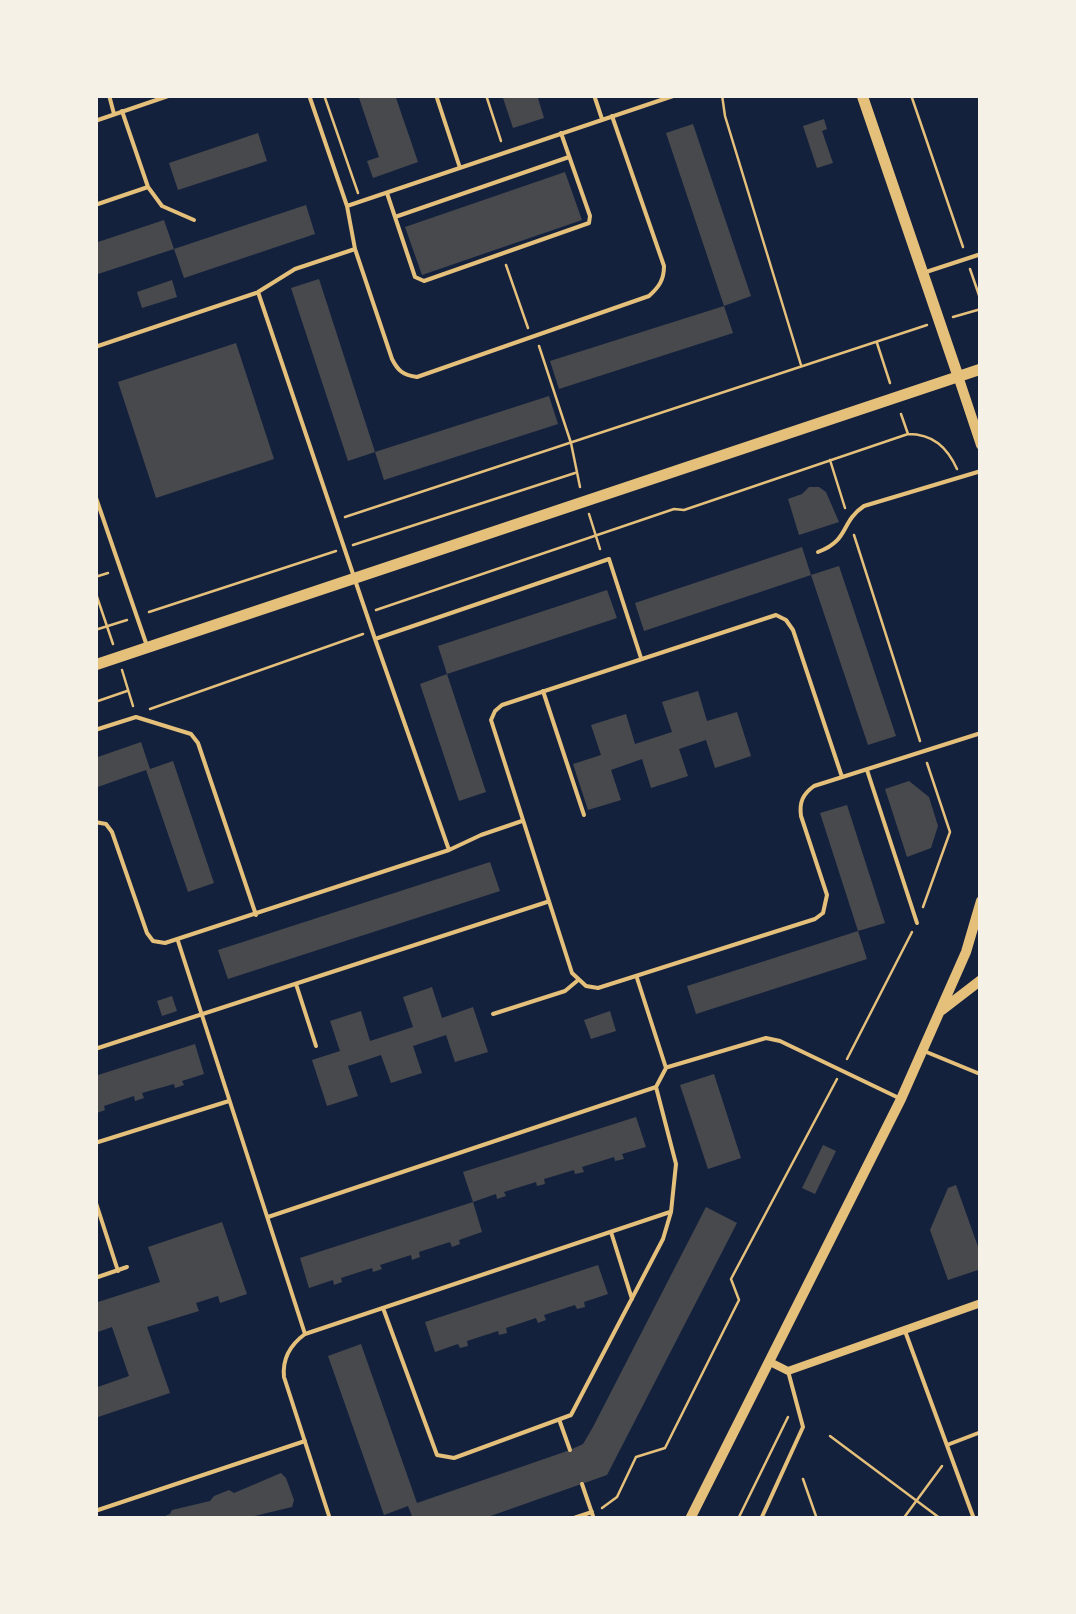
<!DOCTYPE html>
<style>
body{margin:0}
#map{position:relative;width:1076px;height:1614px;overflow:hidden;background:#14213d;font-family:"Fira Sans Condensed",sans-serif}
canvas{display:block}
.frame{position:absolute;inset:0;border:98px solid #f6f1e7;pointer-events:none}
</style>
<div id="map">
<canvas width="1076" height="1614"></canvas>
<div class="frame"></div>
</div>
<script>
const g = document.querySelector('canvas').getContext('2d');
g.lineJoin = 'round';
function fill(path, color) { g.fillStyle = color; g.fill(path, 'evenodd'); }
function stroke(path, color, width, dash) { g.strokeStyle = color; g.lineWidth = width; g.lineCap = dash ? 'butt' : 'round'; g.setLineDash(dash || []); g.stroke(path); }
fill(new Path2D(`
 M358,95h37l23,67 -45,16 -6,-17 12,-4z
 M502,95h35l7,23 -31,10z
 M824,119l3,10 -5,2 11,32 -16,5 -14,-42z
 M693,124l58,172 -27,10 -58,-173z
 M258,133l9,28 -89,29 -9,-27z
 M565,172l17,48 -160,55 -17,-48z
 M306,205l9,29 -131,44 -10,-29z
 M164,220l10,29 -79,26v-32z
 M319,279l56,173 -27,9 -57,-173z
 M172,280l5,17 -35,11 -5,-16z
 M724,306l9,27 -174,56 -9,-28z
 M236,343l38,116 -118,39 -38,-116z
 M549,396l9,28 -174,56 -9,-28z
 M809,487h10l7,5 13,30 -40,13 -11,-36 14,-5z
 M802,547l9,28 -167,56 -9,-28z
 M839,566l57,170 -28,9 -57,-170z
 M607,590l10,28 -170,56 -9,-28z
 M447,674l39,118 -27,9 -39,-117z
 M698,691l9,30 30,-9 14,44 -36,12 -9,-28 -27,9 9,27 -37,12 -9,-29 -31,11 10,30 -33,10 -15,-46 28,-9 -10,-30 35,-11 9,30 37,-12 -10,-30z
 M141,742l9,27 23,-8 41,122 -26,9 -42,-122 -51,18v-30z
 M909,781l20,16 9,29 -7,22 -24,9 -22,-68z
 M847,805l38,118 -27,8 -38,-118z
 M490,862l10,29 -272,88 -10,-29z
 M858,931l9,28 -171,55 -9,-28z
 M432,987l10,31 31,-11 15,45 -33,10 -9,-27 -33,11 9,27 -31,10 -10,-28 -33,11 10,30 -31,10 -15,-46 28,-9 -10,-30 31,-10 9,30 43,-14 -10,-30z
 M172,996l5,15 -15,5 -5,-15z
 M610,1011l6,20 -25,8 -7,-19z
 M195,1044l9,30 -22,7 2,4 -9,3 -1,-4 -32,9 2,5 -9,3 -1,-5 -30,10 1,4 -8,3 -2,-37z
 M714,1074l27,84 -33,11 -28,-84z
 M636,1117l10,30 -24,7 2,5 -9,2 -1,-4 -32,10 2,5 -9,2 -1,-4 -30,9 1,5 -8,2 -1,-4 -32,10 2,4 -9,3 -1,-5 -23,8 -10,-30z
 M823,1145l13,6 -21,43 -13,-6z
 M956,1185l25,70v14l-33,11 -18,-50 18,-42z
 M473,1202l9,30 -23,8 1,4 -8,3 -2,-5 -31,10 1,5 -8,3 -1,-5 -31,10 2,4 -9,3 -1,-4 -31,10 1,4 -8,3 -1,-5 -24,8 -9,-30z
 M706,1207l31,16 -130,252 -125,44h-69l-5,-13 -24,9 -56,-159 33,-12 56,159 153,-53 13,-6 10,-17z
 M222,1222l25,72 -27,9 -2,-7 -22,7 3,8 -52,16 23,66 -75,25v-30l34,-12 -17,-49 -17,6v-30l65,-21 -12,-35z
 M598,1265l10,29 -24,8 1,5 -8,2 -2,-4 -31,10 2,5 -8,3 -2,-5 -30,10 1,5 -8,2 -1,-4 -31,10 1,5 -8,2 -2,-4 -23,8 -10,-30z
 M281,1473l5,5 8,22 -2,7 -50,12h-84l12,-5 2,-4 38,-9 4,-5 15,-6 5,3z`), '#48494c');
stroke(new Path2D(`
 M324,95l34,98
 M486,95l15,46
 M722,95l3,21 76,249
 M911,95l52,152
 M506,265l22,63
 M970,269l11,32
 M953,317l28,-8
 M877,343l13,40
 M539,346l32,97 9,44
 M901,414l7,20
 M830,460l15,48
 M589,514l11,35
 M345,517l582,-192
 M854,535l66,206
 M353,545l222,-72
 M95,577l13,-4
 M95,591l18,53
 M376,610l298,-101 10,1 224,-76c25,0 39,13 49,35
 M149,612l187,-61
 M95,630l32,-10
 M122,670l11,36
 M95,702l32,-11
 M150,709l213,-75
 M923,907l27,-75 -23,-69
 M847,1059l65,-127
 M830,1436l111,83
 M803,1479l14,40
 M602,1508l15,-11 19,-40 29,-9 74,-148 -8,-21 106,-200
 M738,1519l50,-102
 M903,1519l39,-53`), '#e5c07b', 2.5);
stroke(new Path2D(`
 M109,95l5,19
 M309,95l38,111
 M436,95l24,73
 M594,95l8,24
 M95,121l76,-26
 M148,187l14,19 32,14
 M387,193l28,84 9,4 165,-58 1,-7 -29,-83
 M95,205l53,-18 -26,-76
 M395,217l174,-60
 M355,249l37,110c6,12 11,16 25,18l232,-81c10,-9 15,-16 15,-30l-52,-150
 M926,272l55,-18
 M95,347l161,-54
 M95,495l52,151
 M818,552c32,-12 22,-30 46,-46l117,-35
 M353,574l-95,-282 37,-23 60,-20 -8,-43 329,-111
 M356,583l19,56 234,-80 32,99
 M375,639l74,211
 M543,691l41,124
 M95,730l41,-13 55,17 7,9 58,172
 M867,770l50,153
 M842,777l-49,-147 -7,-10 -10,-5 -274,90 -7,6 -4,9 81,253 14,13 12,2 217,-69 8,-6 4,-18 -26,-79c-2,-14 2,-22 13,-30l167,-53
 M95,822l11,2 6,8 35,101 6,8 12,2 284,-93 32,-15 41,-14
 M178,941l127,393c-15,11 -23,24 -21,43l46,142
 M296,984l20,62
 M493,1014l72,-23 12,-10
 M95,1049l452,-147
 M924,1051l56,23
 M668,1067l98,-29 14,3 121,58
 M95,1143l134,-42
 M95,1200l23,71
 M268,1217l388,-130
 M611,1232l21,67
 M95,1278l32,-11
 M383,1308l54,147 17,3 117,-43 92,-176 8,-27 5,-48 -20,-77 10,-19 -29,-90
 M905,1331l69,188
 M305,1334l365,-122
 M560,1422l10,28
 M947,1445l34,-13
 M582,1484l12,35
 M95,1511l210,-70
 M571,1519l21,-7
 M761,1519l42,-92 -15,-56`), '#e5c07b', 4);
stroke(new Path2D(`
 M770,1362l18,9 193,-68`), '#e5c07b', 8);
stroke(new Path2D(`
 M958,376l23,69
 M942,1010l39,-30
 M690,1519l211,-420 65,-147 15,-51`), '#e5c07b', 10);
stroke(new Path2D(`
 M862,95l96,281
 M95,665l886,-296`), '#e5c07b', 11);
</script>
